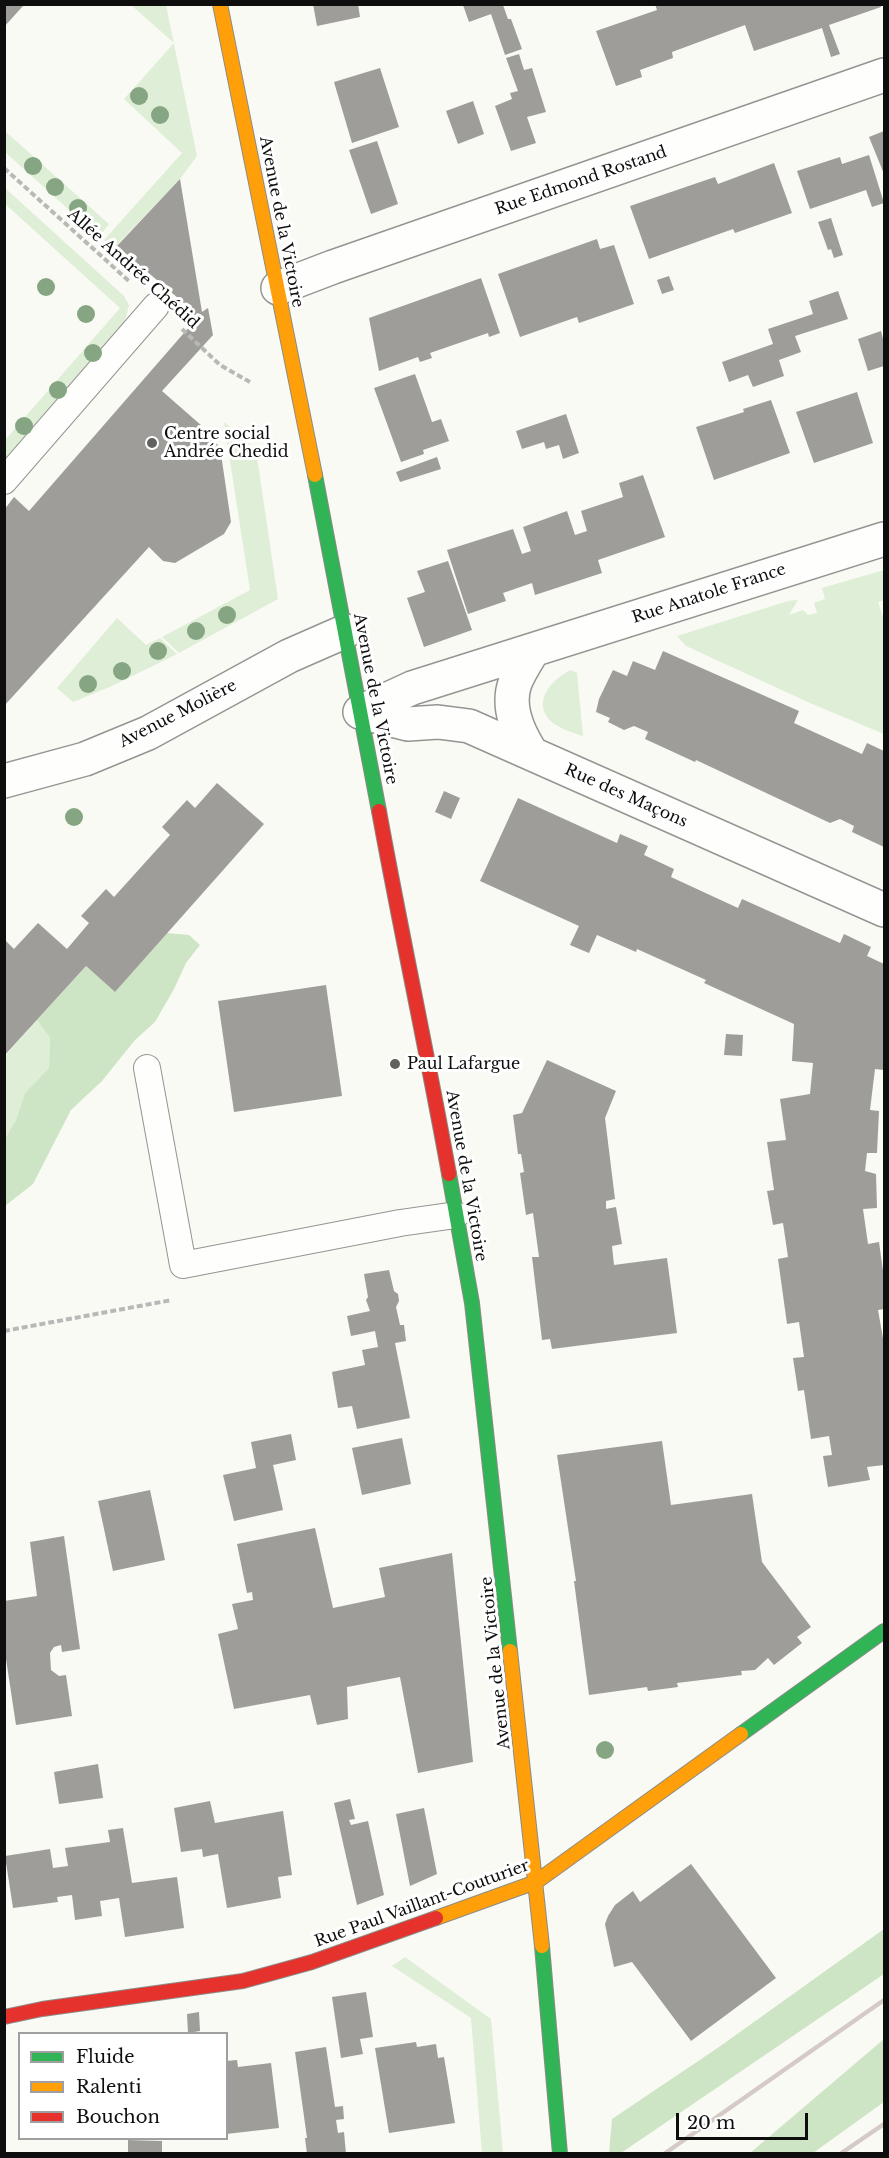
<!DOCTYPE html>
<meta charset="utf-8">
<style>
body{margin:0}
#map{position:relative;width:889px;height:2158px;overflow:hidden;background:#fafaf4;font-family:"Libre Baskerville",serif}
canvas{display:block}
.frame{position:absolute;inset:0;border:6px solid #0e0e0e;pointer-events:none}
.legend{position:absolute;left:18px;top:2032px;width:210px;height:108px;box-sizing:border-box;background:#fff;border:2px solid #9f9f9f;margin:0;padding:8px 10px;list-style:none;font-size:18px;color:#0e0e0e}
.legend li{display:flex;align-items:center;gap:12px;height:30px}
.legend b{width:30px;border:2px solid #9f9f9f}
.scale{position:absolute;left:676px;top:2113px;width:132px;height:27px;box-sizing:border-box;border:3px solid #0e0e0e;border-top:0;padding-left:8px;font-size:18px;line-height:21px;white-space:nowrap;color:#0e0e0e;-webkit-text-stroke:4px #fff;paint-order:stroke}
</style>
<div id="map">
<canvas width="889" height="2158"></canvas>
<div class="frame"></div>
<ul class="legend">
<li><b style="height:8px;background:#30b455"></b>Fluide</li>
<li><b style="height:8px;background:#ff9f0a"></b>Ralenti</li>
<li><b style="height:8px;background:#e5322d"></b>Bouchon</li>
</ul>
<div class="scale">20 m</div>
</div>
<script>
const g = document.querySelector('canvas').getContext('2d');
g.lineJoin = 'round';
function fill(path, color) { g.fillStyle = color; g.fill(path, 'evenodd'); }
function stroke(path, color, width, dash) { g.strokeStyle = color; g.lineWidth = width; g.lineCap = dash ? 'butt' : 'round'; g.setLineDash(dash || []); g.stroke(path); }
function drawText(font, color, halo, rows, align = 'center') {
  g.font = font + ' "Libre Baskerville",serif'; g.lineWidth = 6; g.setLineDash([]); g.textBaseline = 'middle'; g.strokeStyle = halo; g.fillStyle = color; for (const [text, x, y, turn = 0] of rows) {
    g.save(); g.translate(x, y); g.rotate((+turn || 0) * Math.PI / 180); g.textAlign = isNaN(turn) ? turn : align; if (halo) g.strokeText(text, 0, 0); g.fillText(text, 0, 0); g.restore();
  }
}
fill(new Path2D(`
 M131,5h35l31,151 -17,23 -67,70 -9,-9 78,-87 -58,-54 50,-56z
 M5,131l104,93 -10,13 -94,-85z
 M5,188l119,108 5,9 -4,16 -15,21 -105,117v-19l115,-132 -115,-104z
 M224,422l32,28 22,149 -99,54 -17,-16 88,-47z
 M884,570v30l-6,2 5,15h1v117l-74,-31 -124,-57 -9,-10 111,-35 10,-1 -9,15 14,-5 5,5 9,-2 -3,-10 11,-4 -3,-11z
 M117,618l29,27 14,-7 17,16 -65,32 -39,16 -16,-14z
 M571,670l6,3 6,63c-9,-3 -19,-6 -27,-11 -27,-18 -7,-45 15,-55z
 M37,1020l13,18 -1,30 -24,25 -9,27 -11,21v-85z
 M405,1957l86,62 12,134h-21l-11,-135 -79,-52z`), '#dfeed6');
fill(new Path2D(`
 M167,933l22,2 11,10 -14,18 -12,26 -19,33 -20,18 -33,41 -31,29 -38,74 -28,22 -1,-65 12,-21 9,-27 24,-25 1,-30 -13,-18 49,-54 29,26z
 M884,1929v45l-263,179h-12l3,-34 107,-72z
 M884,2039v63l-71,51h-63z`), '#cee5c5');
fill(new Path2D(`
 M4,4h17l2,2 -19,21z
 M313,4h45l2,13 -43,9z
 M655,4h225l1,3 -52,18 11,29 -9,3 -9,-29 -68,23 -9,-26 -73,27 1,6 -33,12 2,7 -26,9 -20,-55 61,-21z
 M463,5h40l5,14h3l11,30 -17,6 -14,-41 -22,8z
 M519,54l5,16 8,-2 14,44 -19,5 9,26 -25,8 -16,-45 17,-7 -2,-6 8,-2 -12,-33z
 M380,68l19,59 -47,16 -18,-61z
 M473,101l11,33 -26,10 -12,-33z
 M884,131v43l-15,-37z
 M377,141l21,63 -27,10 -22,-64z
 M869,155l15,48 -12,4 -6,-17 -56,19 -13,-38 43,-14 2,7z
 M774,163l18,50 -57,20 -2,-4 -84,30 -19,-53 85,-29 3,7z
 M180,179l22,133 6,-4 5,27 -51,56 40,35 -1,2 17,17 3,9 10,68 -7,12 -49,29 -12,-2 -14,-14 -145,159v-196l10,-13 15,14 168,-193 -12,-14 -68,-58z
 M831,218l12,37 -9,3 -3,-9 -3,1 -10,-28z
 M597,239l3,10 14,-4 20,59 -55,19 -2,-6 -57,20 -22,-63z
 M669,276l5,14 -12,4 -5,-14z
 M481,278l19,55 -11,4 -1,-4 -58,20 2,5 -12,4 -2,-5 -39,14 -10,-53z
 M838,291l10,28 -53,17 6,16 -22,8 5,16 -31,11 -5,-12 -19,7 -7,-20 51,-18 -5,-15 45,-15 -4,-13z
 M881,331l3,12v23l-16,5 -10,-32z
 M415,374l17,48 9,-3 8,22 -26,9 1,4 -23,8 -27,-74z
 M857,392l16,51 -59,20 -18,-51z
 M771,400l19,53 -76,27 -18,-53 48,-15 -1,-3z
 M566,414l13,39 -16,6 -4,-14 -13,4 -2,-7 -22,7 -6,-18z
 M437,457l4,12 -41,13 -4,-10z
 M643,475l22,62 -67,23 4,13 -67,22 -3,-12 -29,10 3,8 -38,13 -21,-64 66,-21 9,25 9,-3 -8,-24 44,-16 8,24 12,-4 -6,-20 42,-14 -4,-14z
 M448,561l24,69 -48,17 -17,-49 18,-6 -8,-21z
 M663,651l136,60 -5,12 68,31 5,-11 17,8v96l-32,-15 2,-6 -14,-7 -10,4 -134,-63 -1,2 -50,-23 3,-7 -14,-6 -10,4 -16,-8 2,-4 -14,-6 3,-13 14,-29 14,6 6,-15 22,9z
 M217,783l47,41 -149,168 -29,-26 -82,90v-113l2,-2 8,8 24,-26 29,26 22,-26 -8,-7 25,-27 8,8 56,-62 -8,-8 25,-27 8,8z
 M444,791l16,7 -9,21 -16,-7z
 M518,798l99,45 3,-9 28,12 -4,9 30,14 -3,8 67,31 4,-9 98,44 4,-9 27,13 -4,9 17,8v106l-9,-1 -5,41 9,1 -2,42h-10l-2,18 11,3 1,34 -14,1 5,35 11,-2 5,36v31l-6,1 6,34v121l-17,2 3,13 -42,7 -5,-31 9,-1 -3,-19 -18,3 -7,-49 -6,1 -5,-33 11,-1 -5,-35 -12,2 -9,-65 10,-2 -5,-34 -10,2 -6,-34 7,-1 -7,-48 19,-2 -6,-41 30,-5 3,-31 -21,-2 2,-37 -90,-41 2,-3 -69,-31 -1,3 -39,-17 -8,18 -19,-8 9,-19 -99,-45z
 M326,985l16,111 -108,16 -16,-111z
 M726,1034l17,1 -1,21 -18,-1z
 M547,1060l69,31 -11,27 10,81 -9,2v8l10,-2 6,37 -10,2 2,19 53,-7 10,75 -125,16 -2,-10 -8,1 -10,-83h7l-6,-44 -7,2 -6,-42 4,-1 -3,-18h-3l-5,-39 9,-2z
 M389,1270l5,21 4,3 1,7 -3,6 4,18h4l2,16 -11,2 15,75 -53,11 -5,-23 -14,2 -6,-36 33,-7 -3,-15 16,-3 -3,-16 -24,5 -4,-20 23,-5 -4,-11 2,-3 -4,-23z
 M291,1434l5,26 -23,5 10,45 -49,11 -11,-46 33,-7 -5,-26z
 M402,1438l9,46 -49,11 -10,-47z
 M662,1441l9,64 81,-11 10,68 49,65 -14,10 5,6 -28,22 -6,-7 -13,12 -14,1 1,4 -65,8 1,4 -30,4 -1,-4 -58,8 -15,-114h2l-19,-126z
 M150,1490l15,70 -52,11 -15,-70z
 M315,1528l18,80 52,-11 -6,-29 73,-15 21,209 -55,11 -18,-96 -53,10 1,32 -31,6 -7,-30 -76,14 -16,-75 20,-5 -6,-25 21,-4 -1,-8 -5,1 -10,-49z
 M64,1536l16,113 -18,3 -1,-7 -7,2 -4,6 1,17 8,6 7,-1 6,41 -56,9 -10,-66h-2v-58l33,-5 -7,-54z
 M98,1764l5,34 -44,6 -5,-32z
 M350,1799l5,20 -6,1 2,5 17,-4 16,74 -27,10 -23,-102z
 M210,1801l5,22 68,-12 9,64 -14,2 3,21 -54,10 -9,-54 -15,3 -1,-8 -21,3 -7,-44z
 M424,1808l13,66 -27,12 -14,-72z
 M123,1828l9,55 45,-6 7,51 -59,9 -6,-39 -19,3 2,15 -27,4 -3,-25 -15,2 1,5 -45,6 -8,-52 45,-7 3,19 15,-2 -3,-18 45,-6 -2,-12z
 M691,1864l85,114 -85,63 -59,-79 -18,5 -9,-43 3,-8 7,-11 18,-14 7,11z
 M366,1992l7,45 -13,2 3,15 -22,4 -9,-61z
 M199,2012l1,19 -12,2 -1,-19z
 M416,2042l1,5 19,-3 2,14 6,-1 11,66 -66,10 -14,-85z
 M326,2047l9,60 8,-1 1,13 -8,1 2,13 6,-1 2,22h-39l-2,-16h2l-12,-86z
 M237,2060l1,7 33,-4 8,65 -53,6v-73z
 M128,2140l34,1v13h-34z`), '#9e9d99');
const lane = new Path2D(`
 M4,481l152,-175
 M147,1068l36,197 217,-42 56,-8`);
const street = new Path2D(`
 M278,288l55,-21 551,-192
 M360,712l48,12 30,-2 31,4 415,184
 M360,712l52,-24 472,-149
 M532,754c-13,-20 -26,-46 -17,-71 4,-11 12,-23 18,-33
 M4,781l81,-22 63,-26 141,-77 57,-25`);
const fast = new Path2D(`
 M315,475l64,336
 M449,1174l23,129 38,348
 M741,1734l143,-103
 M542,1946l18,208`);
const slow = new Path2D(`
 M220,4l95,471
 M510,1651l32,295
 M436,1918l100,-36 205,-148`);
const jam = new Path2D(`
 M379,811c22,121 48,241 70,363
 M4,2017l38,-8 201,-28 69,-19 124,-44`);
stroke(lane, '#949492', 28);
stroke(street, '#949492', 36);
stroke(fast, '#8b8b88', 16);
stroke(slow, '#8b8b88', 16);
stroke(jam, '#8b8b88', 16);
stroke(new Path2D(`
 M4,168l126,114
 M182,329l38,36 30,17
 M4,1331l168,-31`), '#b8b8b7', 4, [6, 3]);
stroke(lane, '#fefefd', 26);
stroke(street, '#fefefd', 33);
stroke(fast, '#30b455', 14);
stroke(slow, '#ff9f0a', 14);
stroke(jam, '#e5322d', 14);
stroke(new Path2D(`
 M664,2154l220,-154
 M840,2154l44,-30`), '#d5cac6', 4.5);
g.fillStyle = '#85a583';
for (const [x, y] of [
 [139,96],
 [160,115],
 [33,166],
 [55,187],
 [78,208],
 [46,287],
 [86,314],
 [93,353],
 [58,390],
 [24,426],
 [227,615],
 [196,631],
 [158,651],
 [122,671],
 [88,684],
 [74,817],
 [605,1750]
]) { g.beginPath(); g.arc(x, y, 9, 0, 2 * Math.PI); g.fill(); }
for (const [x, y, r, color] of [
 [152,443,6,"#61615e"],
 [395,1064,6,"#61615e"]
]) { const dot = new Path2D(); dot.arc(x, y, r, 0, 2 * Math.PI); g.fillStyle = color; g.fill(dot); stroke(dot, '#fff', 2); }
drawText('16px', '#0e0e0e', '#fff', [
 ["Rue Edmond Rostand",581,181,-19],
 ["Avenue de la Victoire",281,222,79],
 ["Allée Andrée Chédid",133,269,42],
 ["Rue Anatole France",709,594,-18],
 ["Avenue de la Victoire",375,699,79],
 ["Avenue Molière",178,714,-27],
 ["Rue des Maçons",626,796,24],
 ["Avenue de la Victoire",466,1176,80],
 ["Avenue de la Victoire",496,1663,-96],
 ["Rue Paul Vaillant-Couturier",422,1904,-20]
]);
drawText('16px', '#0e0e0e', '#fff', [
 ["Centre social",164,434],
 ["Andrée Chedid",164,452],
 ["Paul Lafargue",407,1064]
], 'left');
</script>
